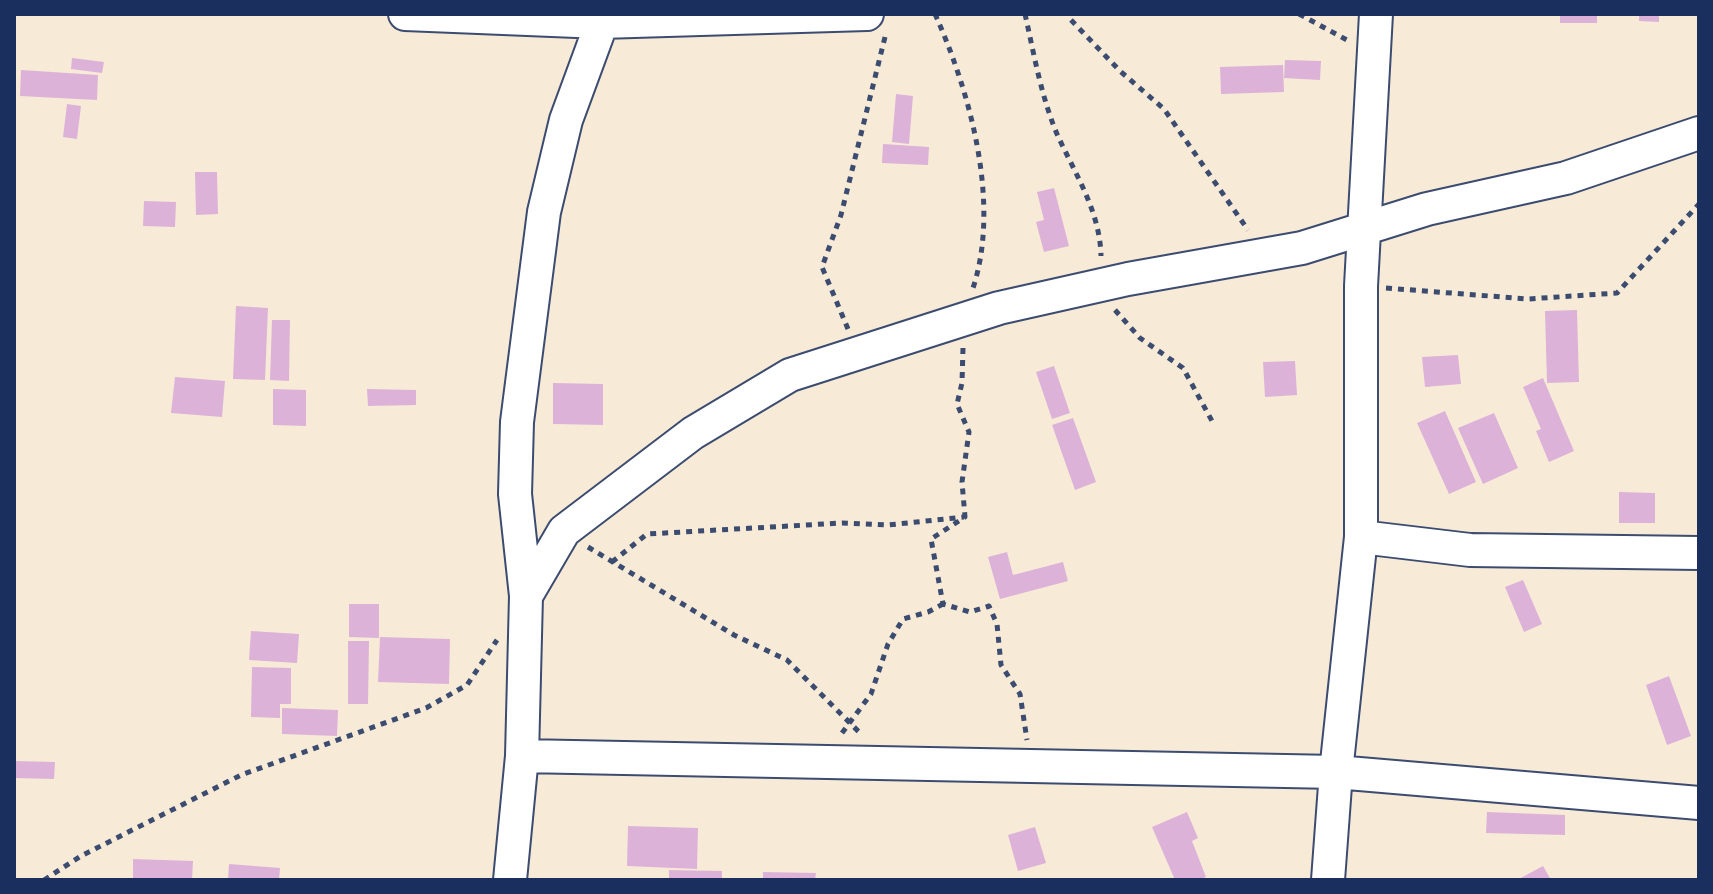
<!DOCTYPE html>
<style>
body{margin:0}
#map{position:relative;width:1713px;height:894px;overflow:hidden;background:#f7ebd7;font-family:Itim,sans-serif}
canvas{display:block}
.frame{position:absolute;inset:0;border:16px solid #1b2f5e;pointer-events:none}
</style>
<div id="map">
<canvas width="1713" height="894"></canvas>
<div class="frame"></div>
</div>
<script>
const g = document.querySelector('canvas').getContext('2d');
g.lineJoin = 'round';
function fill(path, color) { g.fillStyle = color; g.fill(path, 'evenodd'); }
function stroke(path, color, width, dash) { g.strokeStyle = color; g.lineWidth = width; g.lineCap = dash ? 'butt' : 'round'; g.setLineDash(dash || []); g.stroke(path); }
fill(new Path2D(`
 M1560,14h37v9h-37z
 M1639,14h20v8l-20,-1z
 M72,58l32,4 -2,11 -31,-4z
 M1285,60l36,1 -1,19 -36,-2z
 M1283,65l1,27 -63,2 -1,-27z
 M21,70l77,5 -1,25 -77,-4z
 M896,94l17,2 -4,48 -17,-2z
 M67,104l14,2 -4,33 -14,-2z
 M883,144l46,3 -1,18 -46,-2z
 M195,172h22l1,42 -22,1z
 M1054,188l15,58 -25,6 -8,-30 8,-2 -7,-28z
 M144,201l32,1 -1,25 -32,-1z
 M236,306l32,2 -3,72 -32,-1z
 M1577,310l2,72 -32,1 -2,-72z
 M272,320h18l-1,61 -19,-1z
 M1458,355l3,29 -36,3 -3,-30z
 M1295,361l2,34 -32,2 -2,-35z
 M1054,366l16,47 -18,6 -16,-47z
 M175,377l50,4 -3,36 -51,-4z
 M1543,378l31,73 -25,11 -13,-31 5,-2 -18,-42z
 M553,383l50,1v41l-50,-1z
 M273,389l33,1v36l-33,-1z
 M367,389l49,1v15l-48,1z
 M1445,411l31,71 -27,12 -32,-71z
 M1494,413l24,55 -35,16 -25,-56z
 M1073,418l23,64 -21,8 -23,-65z
 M1619,492l36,1v30h-36z
 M1007,552l6,23 50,-13 5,19 -68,18 -12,-42z
 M1523,580l19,44 -18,8 -19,-45z
 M349,604h30v34l-30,-1z
 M251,631l48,3 -2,29 -48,-3z
 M380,637l70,2 -1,45 -71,-2z
 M348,641h21l-1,63h-20z
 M252,667l39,1v36h-11v14l-29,-1z
 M1669,676l22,60 -24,9 -21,-60z
 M282,708l56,2 -1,26 -55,-2z
 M14,761l41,1 -1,17 -40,-1z
 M1187,812l11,26 -6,3 14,36 -7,3h-24l-23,-53z
 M1487,812l78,3v20l-79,-2z
 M628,826l70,2 -1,41 -70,-3z
 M1035,827l11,36 -28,8 -10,-36z
 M133,859l60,2 -1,19h-59z
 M229,864l51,4 -1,12h-51z
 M1543,866l8,14h-34z
 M669,870l53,1v9h-53z
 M763,872l53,1 -1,7h-52z`), '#ddb2d9');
const street = new Path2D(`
 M405,14l196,8 266,-8
 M1361,537l109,13 229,3
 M526,596l38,-65 129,-98 97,-58 209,-67 129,-29 174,-31 125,-39 139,-31 133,-45
 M522,756l814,16 363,31
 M510,880l12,-124 4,-160 -11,-102 2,-72 27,-210 22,-92 39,-106
 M1328,880l8,-108 25,-235v-251l15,-272`);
stroke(street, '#3c4b70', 36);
stroke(new Path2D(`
 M935,14c35,78 66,189 38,274
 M1025,14c9,40 16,82 32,120 18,40 43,77 44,122
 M1299,14l48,26
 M1071,20l49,51 44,38 84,121
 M1386,288l142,11 89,-6 82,-89
 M1115,310l25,28 43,30 29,53
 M848,329l-26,-62 19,-52 44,-178
 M963,348l-1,35 -5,21 12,28 -7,50 3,35 -34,22 12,65 27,8 19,-6 8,18 4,41 19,29 7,46
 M588,547l146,88 53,25 74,74
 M612,562l35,-28 195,-11 46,2 76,-8
 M842,733l29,-39 17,-50 15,-25 25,-7 15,-8
 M44,880l37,-24 160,-81 185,-67 41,-23 30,-45`), '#3c4b70', 5, [6, 6]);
stroke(street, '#fff', 32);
</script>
